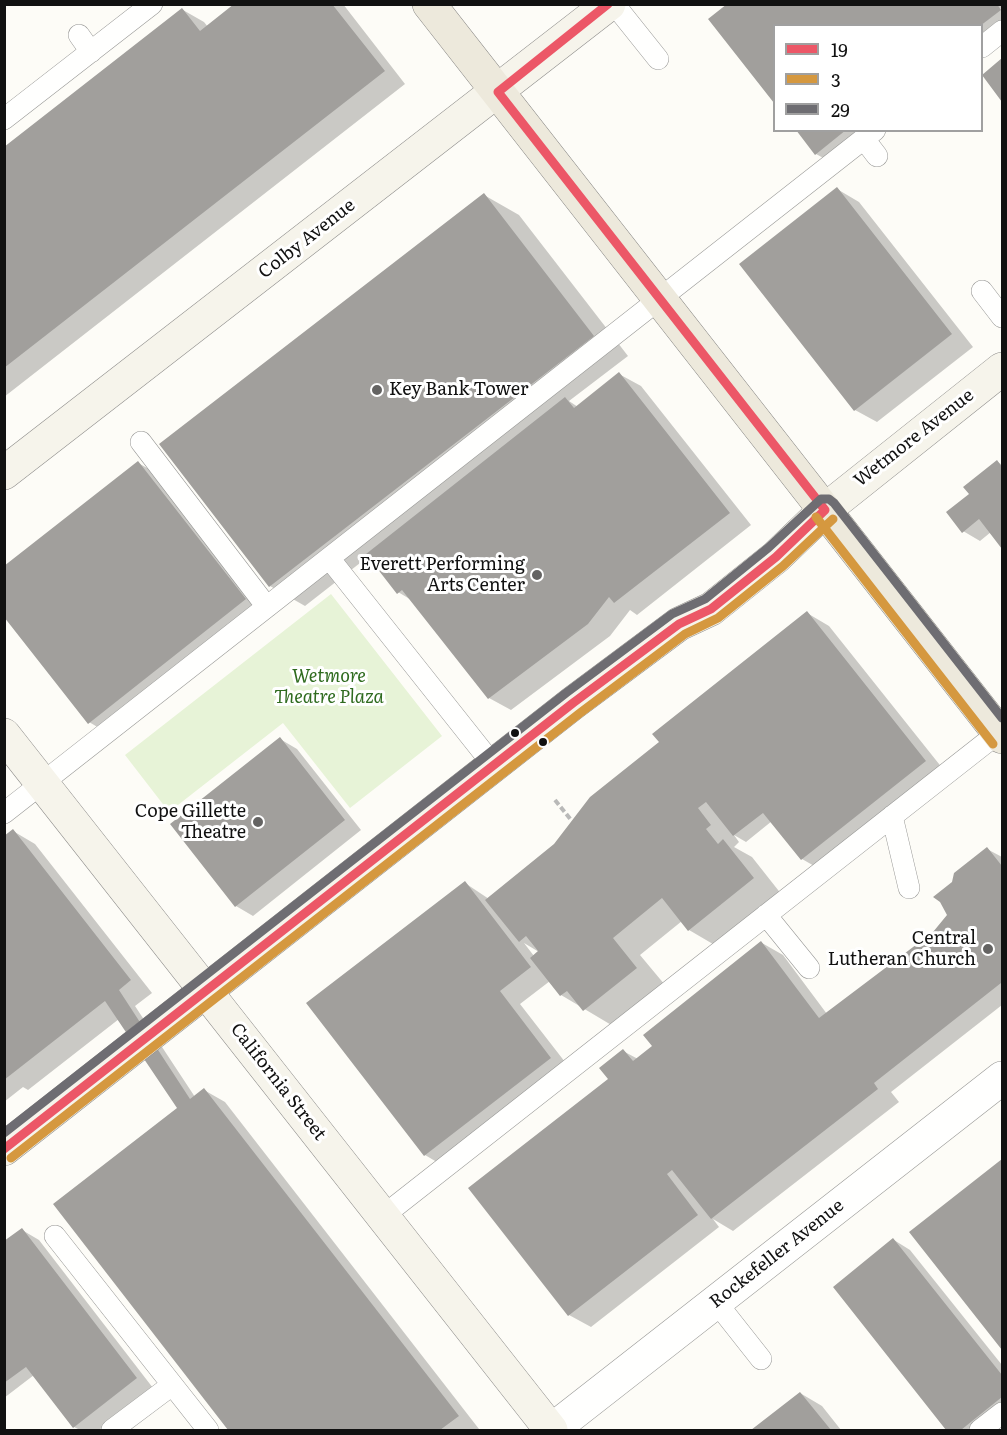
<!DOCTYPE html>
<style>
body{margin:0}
#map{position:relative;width:1007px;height:1435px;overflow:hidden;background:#fdfcf7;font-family:Literata,serif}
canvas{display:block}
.frame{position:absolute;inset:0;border:6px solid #111;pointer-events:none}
.legend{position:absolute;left:773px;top:24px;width:210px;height:108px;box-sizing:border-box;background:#fff;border:2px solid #a0a0a0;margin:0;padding:8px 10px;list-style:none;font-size:18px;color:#111}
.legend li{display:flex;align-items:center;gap:12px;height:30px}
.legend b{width:30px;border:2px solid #a0a0a0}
</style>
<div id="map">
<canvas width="1007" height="1435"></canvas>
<div class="frame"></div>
<ul class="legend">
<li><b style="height:8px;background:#ec5767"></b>19</li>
<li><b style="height:8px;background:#d5983f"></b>3</li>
<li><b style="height:8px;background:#6e6d72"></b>29</li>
</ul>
</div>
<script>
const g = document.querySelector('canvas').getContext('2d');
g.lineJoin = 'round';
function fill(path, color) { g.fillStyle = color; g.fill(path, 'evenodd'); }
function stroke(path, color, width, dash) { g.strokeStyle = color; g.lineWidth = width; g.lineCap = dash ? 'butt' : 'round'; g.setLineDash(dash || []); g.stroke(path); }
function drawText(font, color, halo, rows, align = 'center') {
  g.font = font + ' Literata,serif'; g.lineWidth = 6; g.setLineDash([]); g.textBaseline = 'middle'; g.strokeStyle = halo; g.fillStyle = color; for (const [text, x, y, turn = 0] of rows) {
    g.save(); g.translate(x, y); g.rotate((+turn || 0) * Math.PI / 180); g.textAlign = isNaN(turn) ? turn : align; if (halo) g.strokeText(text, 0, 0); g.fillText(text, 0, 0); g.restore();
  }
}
fill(new Path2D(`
 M331,594l111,142 -92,72 -67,-85 -114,89 -44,-57z`), '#e7f3d7');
fill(new Path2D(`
 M237,4h106l62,80 -401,313v-248l179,-139 21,12 4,5z
 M729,4h273v33l-20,17v-28h-208v75l-63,-82z
 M1002,60v40l-19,-25z
 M798,130h85l-45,36 -22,-12z
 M837,189l22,13 114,145 -96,75 -22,-12z
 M484,195l35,20 109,141 -59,45 9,6 41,-33 22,12 110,139 -114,90 -7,-5 -20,26 -99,74 -22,-12 -76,-97 -15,-9 -29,-36 -64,50 -35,-20z
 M998,462l4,3v82l-11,-15 -11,9 -17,-10 8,-36z
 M138,463l22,12 107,137 -156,123 -22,-13z
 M807,613l22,13 118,148 -124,97 -21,-12 -30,-38 -26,21 -12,-7 5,7 -5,5 18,10 30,38 -64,52 -29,-17 -7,-9 -42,34 25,30 -52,41 -52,-31 -11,-14 -30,23 52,67 -125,97 -22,-13 -117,-151 157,-121 24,16 66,-54 103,-100zM524,943l15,9 -5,4z
 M280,739l17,10 64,81 -108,86 -17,-10 -64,-81z
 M13,831l22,13 117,149 -17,13 60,91 9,-7 21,12 254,327 -2,1h-246l-176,-226 124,-95 -60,-90 -91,71 -5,-3 -19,15v-264z
 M987,849l15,8v148l-111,87 8,10 -166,129 -20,-12 6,8 -128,100 -22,-12 41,-235 13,-29 15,8 16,-13 108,-103 21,12 44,59 107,-81 15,-18 4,-32z
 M1002,1161v187l-91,-116z
 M22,1230l17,10 114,148 -54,42h-19l-6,-3 -40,-52 -30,23v-155z
 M894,1240l16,10 92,115v55l-12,10h-42l-113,-142z
 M800,1393l22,13 19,24h-88z`), '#0003');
fill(new Path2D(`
 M234,4h98l53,67 -381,297v-221l178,-139 18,23z
 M727,4h270l4,6 -21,16h-206v77l-66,-84z
 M1002,58v44l-20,-27z
 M796,130h50l-31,25z
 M837,187l115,147 -98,77 -115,-147z
 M484,193l110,143 -325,251 -110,-143z
 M619,372l111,141 -116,90 -5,-6 -21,27 -100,75 -86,-109 -5,4 -31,-40 199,-157 9,11z
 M997,460l5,7v82l-23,-30 -17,14 -16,-21 23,-18 -6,-7z
 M138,461l108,138 -158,125 -84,-107v-51z
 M807,611l119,150 -125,99 -38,-47 -30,23 -27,-34 -8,6 13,17 -5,4 12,15 5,-5 31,39 -66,53 -26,-33 -49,40 24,30 -54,43 -16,-20 -7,5 -30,-38 8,-7 -12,-15 -7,6 -34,-42 69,-56 36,-47 69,-55 -7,-8z
 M280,737l65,83 -110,87 -65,-83z
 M13,829l118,151 -12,10 71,109 14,-11 255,328 -19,14h-212l-175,-226 124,-96 -72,-107 -101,79v-244z
 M987,847l15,19v119l-1,-2 -127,100 4,6 -167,130 -39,-49 -5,4 31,41 -130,101 -100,-128 140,-109 -9,-11 24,-19 10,12 19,-15 -9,-11 118,-94 58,77 114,-86 14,-17 -7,-13 -7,-5 19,-15 2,-9z
 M465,881l66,86 -31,24 51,67 -127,98 -118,-153z
 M1002,1159v191l-93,-118z
 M22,1228l115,150 -64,50 -47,-61 -22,16v-142z
 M893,1238l109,137v22l-41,33h-15l-113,-143z
 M800,1392l31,38h-80z`), '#a19f9c');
const lane = new Path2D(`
 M614,4l44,55
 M79,35l12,17
 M982,47l20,-16
 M4,119l148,-115
 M864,139l13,17
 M982,291l20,26
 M141,442l126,165
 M329,558l165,208
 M4,813l871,-683
 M892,816l17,72
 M766,915l43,53
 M383,1216l619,-486
 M55,1236l153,194
 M716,1302l45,57
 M112,1430l60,-45
 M980,1430l22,-17`);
const street = new Path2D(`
 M552,1430l450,-352`);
const secondary = new Path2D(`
 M4,473l605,-469
 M4,735l547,695
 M4,1149l569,-446 106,-79 32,-15 65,-52 49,-47 177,-141`);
const primary = new Path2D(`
 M429,4l573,733`);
stroke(lane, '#979795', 22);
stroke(street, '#979795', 34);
stroke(secondary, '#8e8d8b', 34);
stroke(primary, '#858482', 34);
stroke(new Path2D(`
 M555,800l17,21`), '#b9b9b8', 4, [6, 3]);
stroke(lane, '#fffffe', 21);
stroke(street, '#fffffe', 33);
stroke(secondary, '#f6f4eb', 33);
stroke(primary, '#ede9dc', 33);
stroke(new Path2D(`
 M498,92l327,418
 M498,92l110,-88
 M4,1149l569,-446 106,-79 32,-15 65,-52 49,-47`), '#ec5767', 9);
stroke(new Path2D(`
 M816,517l177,227
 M11,1158l569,-445 105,-79 33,-16 65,-52 50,-47`), '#d5983f', 9);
stroke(new Path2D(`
 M4,1133l562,-440 106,-79 33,-15 63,-51 53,-49h8l5,4 168,215`), '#6e6d72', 9);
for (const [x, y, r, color] of [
 [377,390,6,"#646362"],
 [537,575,6,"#646362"],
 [515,733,5,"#111"],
 [543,742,5,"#111"],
 [258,822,6,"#646362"],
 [988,949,6,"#646362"]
]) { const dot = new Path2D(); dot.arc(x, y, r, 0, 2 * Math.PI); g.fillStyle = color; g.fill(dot); stroke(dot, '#fff', 2); }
drawText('18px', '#111', '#fff', [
 ["Colby Avenue",307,239,-38],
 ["Wetmore Avenue",914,438,-38],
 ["California Street",278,1082,52],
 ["Rockefeller Avenue",777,1254,-38]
]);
drawText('18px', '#111', '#fff', [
 ["Key Bank Tower",389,390,"left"],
 ["Everett Performing",525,565],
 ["Arts Center",525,586],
 ["Cope Gillette",246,812],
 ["Theatre",246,833],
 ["Central",976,939],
 ["Lutheran Church",976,960]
], 'right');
drawText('italic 18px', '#2f6b1f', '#fff', [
 ["Wetmore",329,677],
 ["Theatre Plaza",329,698]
]);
</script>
